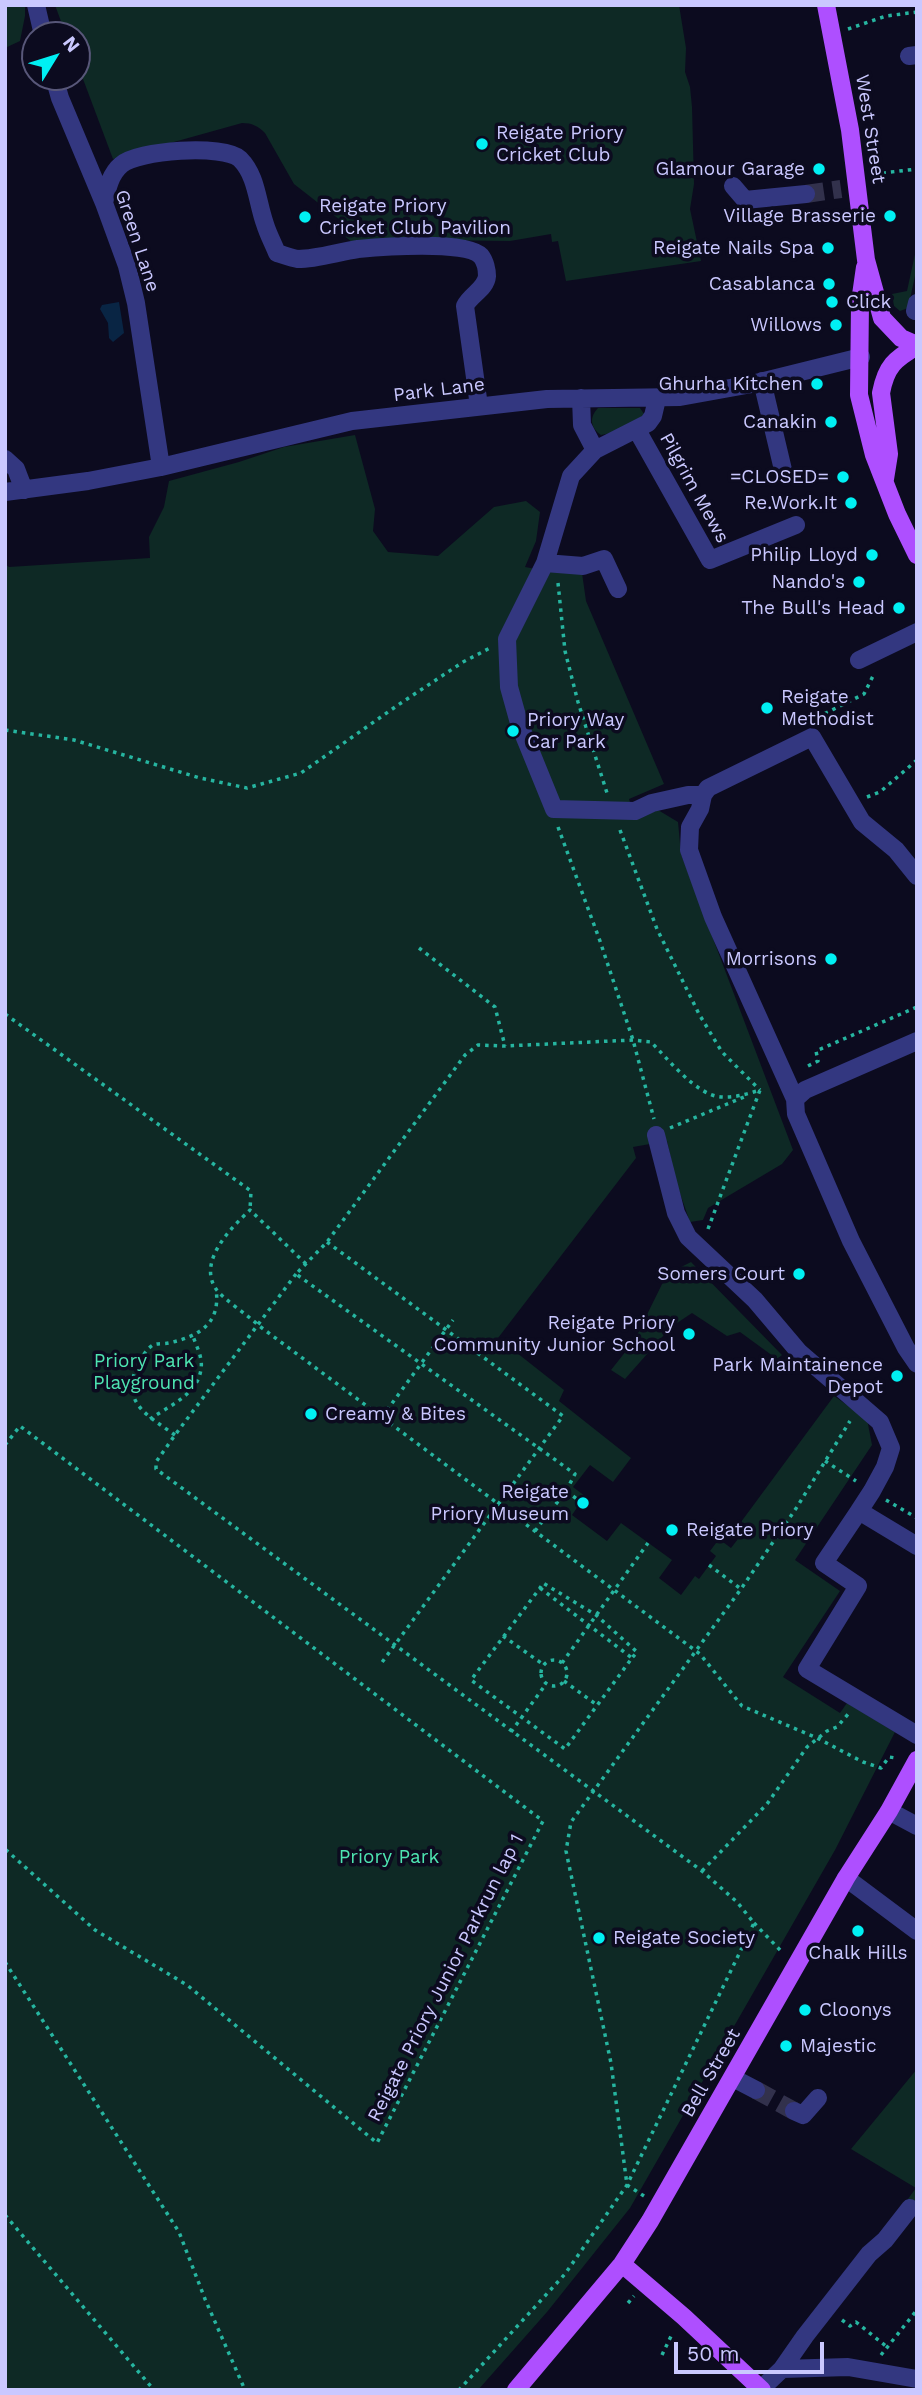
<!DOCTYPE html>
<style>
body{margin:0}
#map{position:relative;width:922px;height:2395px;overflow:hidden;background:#0c0b1f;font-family:"Work Sans",sans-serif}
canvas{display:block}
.frame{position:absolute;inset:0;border:7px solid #cac8ff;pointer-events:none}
.north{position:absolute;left:21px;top:21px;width:70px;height:70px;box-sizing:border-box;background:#0c0b1f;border:2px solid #585779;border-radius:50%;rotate:52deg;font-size:19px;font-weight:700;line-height:28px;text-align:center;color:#cac8ff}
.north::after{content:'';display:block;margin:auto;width:24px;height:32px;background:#00f0f3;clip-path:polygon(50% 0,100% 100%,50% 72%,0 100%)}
.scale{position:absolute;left:674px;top:2342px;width:150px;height:32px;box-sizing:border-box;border:4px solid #cac8ff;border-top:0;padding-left:9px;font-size:21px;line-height:24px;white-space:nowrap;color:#cac8ff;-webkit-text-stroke:5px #0c0b1f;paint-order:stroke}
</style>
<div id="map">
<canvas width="922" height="2395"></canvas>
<div class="frame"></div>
<div class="north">N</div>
<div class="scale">50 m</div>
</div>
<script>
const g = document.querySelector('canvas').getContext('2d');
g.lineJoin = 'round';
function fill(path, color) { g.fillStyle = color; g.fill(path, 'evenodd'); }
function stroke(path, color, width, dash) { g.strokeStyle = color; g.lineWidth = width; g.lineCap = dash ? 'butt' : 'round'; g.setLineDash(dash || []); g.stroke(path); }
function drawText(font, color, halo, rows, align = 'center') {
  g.font = font + ' "Work Sans",sans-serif'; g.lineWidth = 7; g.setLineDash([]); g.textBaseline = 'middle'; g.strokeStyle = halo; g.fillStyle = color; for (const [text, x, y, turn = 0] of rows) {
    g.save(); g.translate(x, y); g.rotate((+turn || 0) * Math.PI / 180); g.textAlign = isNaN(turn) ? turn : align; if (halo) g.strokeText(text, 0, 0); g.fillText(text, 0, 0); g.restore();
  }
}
fill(new Path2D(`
 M5,5h20v11l-5,25 -15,7z
 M55,5h624l7,43 -1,24 5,15 2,20 2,77 -4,25 11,52 -135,20 -8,-40 -6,1 -1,-8 -41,7 -81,-1 -77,2 -18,-14 6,-8 -46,-36 -29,-51c-7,-7 -13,-10 -23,-10l-129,36 -36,-96v-28h-11z
 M917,245v22l-9,41 -8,3 -6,-5 -2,-12 15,-3z
 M598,408h42l4,6 -4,5 -29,14 -10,2c-11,-7 -12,-18 -3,-27z
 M355,435l20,74 -2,22 15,21 50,4 56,-49 32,-6 14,11 -4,29 -11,26 27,5 30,1 4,28 78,183 -35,15 6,20 23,-9 20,12 3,32 112,296 -11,14 -74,44 -5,12 -13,2 -14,-40 -9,-41 -34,6 3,11 -138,180 66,52 -5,11 72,57 -18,24 -23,-17 -17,22 12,9 -13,19 35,26 14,-18 51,37 -13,18 22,17 14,-19 4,3 17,-23 -6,-5 9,-12 12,9 17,-22 -7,-4 93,-126 33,23 5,26 -77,115 45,31 -57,86 57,36 7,-10 48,29 -60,118 -205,358 -83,104 -69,78h-473v-1826l4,3 141,-9 -1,-21 15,-30 5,-26 70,-19 45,-15z
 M691,1262l91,93 -5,4 -37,-27 -13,4 -35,-23 -21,14 -46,52 -14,-9 23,-29 33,-67z
 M917,2069v138l-12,-4 11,-15 -65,-39z`), '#0e2925');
fill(new Path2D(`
 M119,302l5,31 -11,9 -4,-4 -1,-15 -8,-14 2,-4z`), '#092544');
stroke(new Path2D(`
 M806,194l35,-5
 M756,2090l38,21`), '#32314c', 18, [18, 9]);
stroke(new Path2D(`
 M848,29l38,-13 31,-4
 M874,174l43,-5
 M558,583l7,68 13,51 29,91
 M819,719l1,-3 44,-22 9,-18
 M5,730l69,10 126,38 47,10 54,-15 97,-68 65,-43 27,-14
 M867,797l13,-5 37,-32
 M558,827l42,114 33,99 21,79
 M620,830l37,99 42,85 23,38 38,38
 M419,948l76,59 10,39
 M5,1014l246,177 -1,19
 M808,1066l10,-5 -2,-10 101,-44
 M670,1128l74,-31
 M708,1229l52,-139
 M327,1242l236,174 -183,249
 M306,1264l-56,-54c-18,17 -53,51 -34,79 7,10 32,26 42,36l442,329 42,52 75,32 46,24 18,6 8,-11 7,1
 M296,1274l-121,161 -19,27v7l546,402 35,31 17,21 -127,262 -62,89 -106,116
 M382,1417l71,-97
 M150,1419c19,-13 48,-25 51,-50 2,-12 -5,-23 -8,-33
 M175,1435c-25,-18 -55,-32 -38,-68 3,-7 9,-18 16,-22 4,-2 11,-1 16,-2 31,-7 52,-20 47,-54
 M5,1445l15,-19 523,395 -166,322 -190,-158 -92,-55 -90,-81
 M825,1461l31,20
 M566,1491l9,-17 -279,-200 31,-32 138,-187 13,-10 27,1 128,-6 18,2c17,17 45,53 70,55 13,1 26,-3 39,-7
 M886,1500l31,18
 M535,1531l31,-40 15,11
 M709,1565l32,24
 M540,1588l92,70 -67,91 -94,-69 69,-92 3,-5 53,32 41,37 -5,6
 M503,1636l41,29
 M541 1673a13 13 0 1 1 26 0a13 13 0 1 1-26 0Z
 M562,1663l86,-120
 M564,1681l33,24
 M511,1732l35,-48
 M702,1871l65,-67 40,-57 20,-16 10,-4 12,-14
 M754,1923l28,29
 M5,1962l174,270 26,67 40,91
 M644,2196l-17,-11 -16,-122 -45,-212 5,-29 170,-233 56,-82 53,-86
 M5,2215l149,175
 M628,2303l6,-7
 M842,2320l8,6 6,-4 31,25
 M662,2355l11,-23
 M881,2355l36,-45`), '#26b5a0', 3.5, [3.5, 5]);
stroke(new Path2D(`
 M36,5l7,30
 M909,56l8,-1
 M54,77l6,21 44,105 23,63 9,37 25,164
 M733,186l12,14 61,-6
 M104,203c3,-13 6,-29 17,-38 16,-15 103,-21 119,-6 17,17 17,43 25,65 3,10 8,19 12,29 7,2 14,5 21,6 19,0 40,-7 60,-10 21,-2 109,-9 123,7 4,5 6,14 6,20 -1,13 -17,19 -22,30l14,100
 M915,311l2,-8
 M762,381l22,93
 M581,398l1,27 13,25
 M657,399l-4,17 -5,7 -53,27 -24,26 -26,87 -38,76 2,48 10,36 35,86 81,2 17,-8 36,-8h15l5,-7 104,-51 50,85 34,28 21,26
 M637,430l73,130 86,-35
 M5,459l11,10 8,21
 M5,492l83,-11 73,-14 191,-46 195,-22 133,-2 72,-13 109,-27
 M545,563l38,3 21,-7 14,30
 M859,660l58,-28
 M703,795l-3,14 -10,18 -1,23 24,67 82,182 1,15 55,127 55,107 11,16
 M795,1099l10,-9 112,-49
 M656,1135l20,78 12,24 67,63 44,52 81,70 11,26 -6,19 -13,24 -13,20
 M917,1546l-58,-35 -35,52 34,23 -51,83 110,66
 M889,1811l28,15
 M846,1878l71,53
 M733,2078l23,12
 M794,2111l9,4 15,-17
 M782,2369l66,-2 69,12
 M761,2389l21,-20 23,-33 64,-82 16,-14 25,-32`), '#333780', 18);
stroke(new Path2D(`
 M826,5l24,125 16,130 16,58 19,20 16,7
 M865,267l-5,35 -1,93 15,60 23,59 20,41
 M885,479l4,-25 -8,-61c5,-27 14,-34 36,-47
 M622,2264l62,53 78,73
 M516,2390l106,-126 28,-43 196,-343 43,-67 28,-51`), '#ae4fff', 18);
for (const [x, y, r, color] of [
 [482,144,7,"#00f0f3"],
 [819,169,7,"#00f0f3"],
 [890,216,7,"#00f0f3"],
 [305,217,7,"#00f0f3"],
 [828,248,7,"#00f0f3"],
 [829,284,7,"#00f0f3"],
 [832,302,7,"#00f0f3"],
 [836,325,7,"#00f0f3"],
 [817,384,7,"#00f0f3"],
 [831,422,7,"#00f0f3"],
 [843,477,7,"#00f0f3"],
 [851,503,7,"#00f0f3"],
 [872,555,7,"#00f0f3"],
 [859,582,7,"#00f0f3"],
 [899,608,7,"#00f0f3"],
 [767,708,7,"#00f0f3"],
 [513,731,7,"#00f0f3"],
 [831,959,7,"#00f0f3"],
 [799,1274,7,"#00f0f3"],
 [689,1334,7,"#00f0f3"],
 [897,1376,7,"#00f0f3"],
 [311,1414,7,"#00f0f3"],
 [583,1503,7,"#00f0f3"],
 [672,1530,7,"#00f0f3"],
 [858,1931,7,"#00f0f3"],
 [599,1938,7,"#00f0f3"],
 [805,2010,7,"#00f0f3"],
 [786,2046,7,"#00f0f3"]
]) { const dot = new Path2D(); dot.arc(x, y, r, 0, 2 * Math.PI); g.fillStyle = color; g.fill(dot); stroke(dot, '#0c0b1f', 2.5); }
drawText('19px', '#cac8ff', '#0c0b1f', [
 ["West Street",870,129,81],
 ["Green Lane",137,241,72],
 ["Park Lane",439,390,-7],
 ["Pilgrim Mews",694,488,61],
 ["Reigate Priory Junior Parkrun lap 1",446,1978,-63],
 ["Bell Street",711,2073,-60]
]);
drawText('19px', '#cac8ff', '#0c0b1f', [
 ["Reigate Priory",496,133,"left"],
 ["Cricket Club",496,155,"left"],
 ["Glamour Garage",805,169],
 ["Reigate Priory",319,206,"left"],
 ["Cricket Club Pavilion",319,228,"left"],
 ["Village Brasserie",876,216],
 ["Reigate Nails Spa",814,248],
 ["Casablanca",815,284],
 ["Click",846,302,"left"],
 ["Willows",822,325],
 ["Ghurha Kitchen",803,384],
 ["Canakin",817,422],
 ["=CLOSED=",829,477],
 ["Re.Work.It",837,503],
 ["Philip Lloyd",858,555],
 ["Nando's",845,582],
 ["The Bull's Head",885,608],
 ["Reigate",781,697,"left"],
 ["Methodist",781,719,"left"],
 ["Priory Way",527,720,"left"],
 ["Car Park",527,742,"left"],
 ["Morrisons",817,959],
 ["Somers Court",785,1274],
 ["Reigate Priory",675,1323],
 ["Community Junior School",675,1345],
 ["Park Maintainence",883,1365],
 ["Depot",883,1387],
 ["Creamy & Bites",325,1414,"left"],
 ["Reigate",569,1492],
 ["Priory Museum",569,1514],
 ["Reigate Priory",686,1530,"left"],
 ["Reigate Society",613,1938,"left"],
 ["Chalk Hills",858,1953,"center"],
 ["Cloonys",819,2010,"left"],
 ["Majestic",800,2046,"left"]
], 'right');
drawText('19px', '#4ee5b2', '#0c0b1f', [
 ["Priory Park",144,1361],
 ["Playground",144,1383],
 ["Priory Park",389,1857]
]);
</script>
